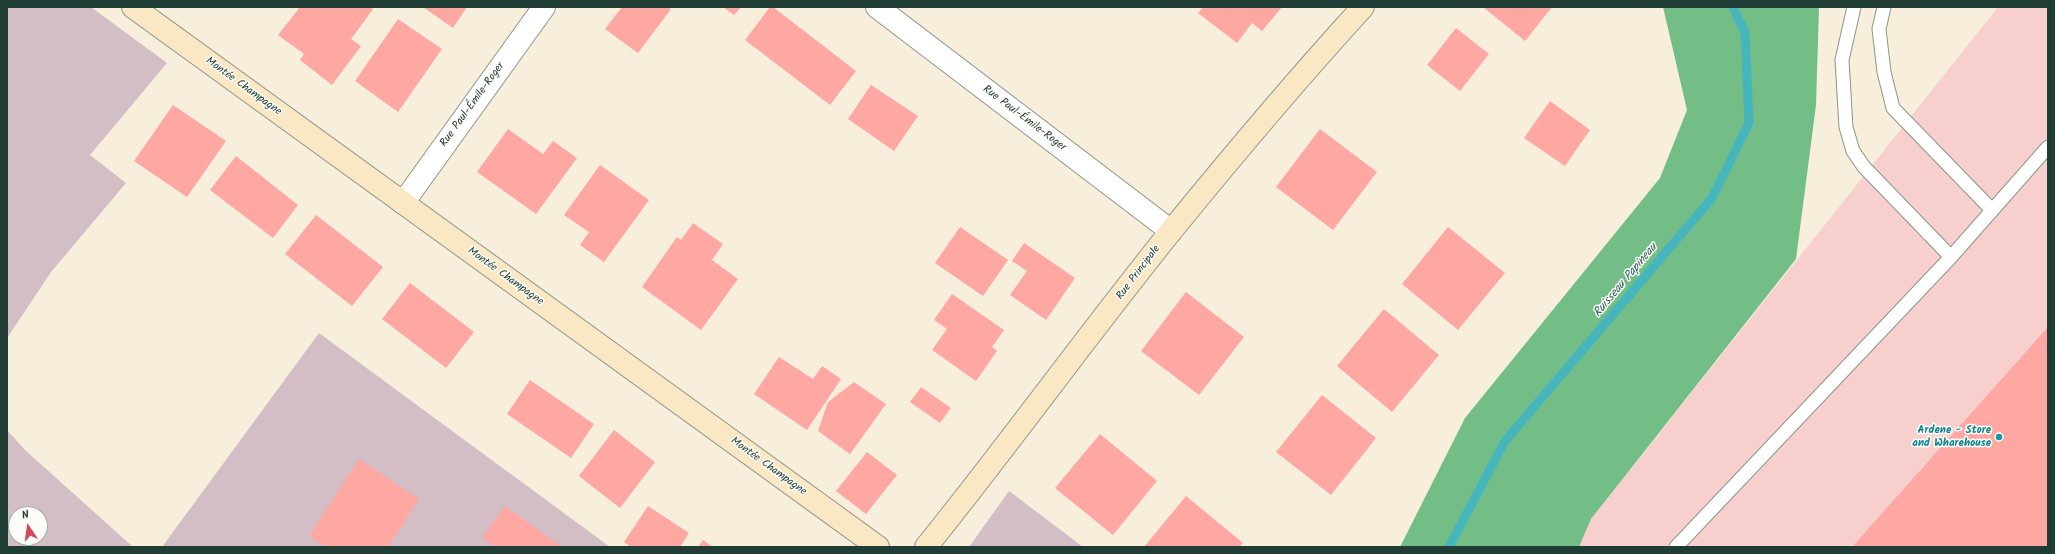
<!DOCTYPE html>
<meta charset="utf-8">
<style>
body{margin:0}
#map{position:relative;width:2055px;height:554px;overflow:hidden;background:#f7eedc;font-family:Kalam,sans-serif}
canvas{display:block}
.frame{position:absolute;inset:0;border:8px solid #1f3d34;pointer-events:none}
.north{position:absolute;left:8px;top:506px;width:40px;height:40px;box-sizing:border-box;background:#fdfcf7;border:1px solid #a4b0a9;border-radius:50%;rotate:347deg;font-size:11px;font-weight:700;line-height:16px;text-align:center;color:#1f3d34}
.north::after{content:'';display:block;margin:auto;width:14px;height:18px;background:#d1495b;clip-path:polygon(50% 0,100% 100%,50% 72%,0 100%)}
</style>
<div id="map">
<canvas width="2055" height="554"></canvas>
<div class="frame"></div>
<div class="north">N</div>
</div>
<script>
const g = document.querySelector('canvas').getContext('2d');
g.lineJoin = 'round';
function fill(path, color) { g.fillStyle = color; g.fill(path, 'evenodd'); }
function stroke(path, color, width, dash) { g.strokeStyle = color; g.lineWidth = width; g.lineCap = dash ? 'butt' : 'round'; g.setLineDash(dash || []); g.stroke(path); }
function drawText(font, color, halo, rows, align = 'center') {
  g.font = font + ' Kalam,sans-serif'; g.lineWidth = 3; g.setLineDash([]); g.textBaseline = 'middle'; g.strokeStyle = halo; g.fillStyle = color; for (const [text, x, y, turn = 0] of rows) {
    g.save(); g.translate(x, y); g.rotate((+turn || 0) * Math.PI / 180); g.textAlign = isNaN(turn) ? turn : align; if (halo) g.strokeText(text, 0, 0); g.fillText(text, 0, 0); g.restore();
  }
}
fill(new Path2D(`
 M1998,7h50v540h-469l12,-28z`), '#f7d0ce');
fill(new Path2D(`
 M7,7h84l76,56 -77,92 36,28 -75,89 -44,66z
 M319,333l291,214h-448z
 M7,430l18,20 108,97h-126zM16,514h24v24h-24z
 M1009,491l74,56h-114z`), '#d2bec4');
fill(new Path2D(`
 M1663,7h156l-3,98 -20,154 -205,260 -12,28h-179l65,-129 195,-240 27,-68z`), '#73be86');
stroke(new Path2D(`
 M1449,547l56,-106 207,-243 37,-75 -4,-90 -12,-26`), '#46b6bc', 9);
fill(new Path2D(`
 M300,7h70l3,2 -22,30 10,7 -29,39 -32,-25 4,-6 -26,-19z
 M423,7h44l-14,21z
 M622,7h46l3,2 -33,44 -33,-24z
 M723,7h18l-7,8z
 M770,7h3l83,64 -26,34 -85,-65z
 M1203,7h79l-20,24 -10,-8 -15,20 -39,-30z
 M1483,7h69l-27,34z
 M398,19l44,30 -44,63 -43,-31z
 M1456,28l33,26 -29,37 -33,-26z
 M871,85l47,31 -24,35 -46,-32z
 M1550,101l40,29 -25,36 -41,-28z
 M173,105l53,36 -39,56 -53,-36z
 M508,129l35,25 10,-13 24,17 -41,56 -59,-42z
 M1320,129l57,43 -44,58 -57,-43z
 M236,156l62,49 -25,33 -63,-48z
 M600,165l49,35 -45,62 -24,-17 9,-13 -25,-17z
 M316,215l67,52 -31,39 -67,-52z
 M693,223l30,21 -11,16 26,19 -37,51 -59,-43 35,-50 4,3z
 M960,227l48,33 -25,36 -48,-33z
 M1448,227l57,46 -47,57 -56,-46z
 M1024,243l51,35 -29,42 -36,-25 17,-24 -15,-10z
 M410,283l64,49 -28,36 -64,-49z
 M1186,292l58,45 -45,58 -58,-44z
 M952,294l52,36 -12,17 5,4 -21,30 -44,-31 15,-21 -13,-9z
 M1384,309l55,46 -47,57 -55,-46z
 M2048,327v220h-196z
 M779,357l34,22 9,-13 19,13 -34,51 -53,-36z
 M530,380l64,44 -23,34 -64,-44z
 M854,382l32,22 -36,50 -32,-23 10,-29z
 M921,387l30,21 -11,15 -30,-21z
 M1322,395l54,43 -45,57 -55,-43z
 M614,430l41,32 -35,46 -41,-32z
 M1100,434l57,47 -44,54 -58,-47z
 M867,452l30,23 -31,39 -30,-23z
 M359,459l60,40 -31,48h-62l-17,-11z
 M1186,496l57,47 -4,4h-95z
 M505,506l57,41h-68l-12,-9z
 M648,506l41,27 -9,14h-49l-7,-5z
 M703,540l10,7h-15z`), '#ffa7a3');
const lane = new Path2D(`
 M1854,7l-12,53 4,67 7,24 11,16 87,90
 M1884,7l-5,22 5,43 9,36 99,102
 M1676,547l275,-290 97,-110`);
const street = new Path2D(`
 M877,7l294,224
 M403,203l141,-196`);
const secondary = new Path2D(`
 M133,7l745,540
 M926,547c84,-104 162,-213 246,-317 62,-76 125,-151 191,-223`);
stroke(lane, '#8b9688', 15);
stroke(street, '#8b9688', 24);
stroke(secondary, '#8b9688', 24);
stroke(lane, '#fff', 13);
stroke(street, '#fff', 22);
stroke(secondary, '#fae7c3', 22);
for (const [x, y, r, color] of [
 [1999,437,4,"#0f9aa8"]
]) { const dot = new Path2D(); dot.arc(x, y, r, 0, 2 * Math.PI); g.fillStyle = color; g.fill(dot); stroke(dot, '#fdfcf7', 1.5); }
drawText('11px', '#1f3d34', '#fdfcf7', [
 ["Montée Champagne",243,87,36],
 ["Rue Paul-Émile-Roger",473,105,-54],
 ["Rue Paul-Émile-Roger",1024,119,37],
 ["Rue Principale",1139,273,-53],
 ["Montée Champagne",505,277,36],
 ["Montée Champagne",768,467,36]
]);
drawText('bold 11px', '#0d838f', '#fdfcf7', [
 ["Ardene - Store",1991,431],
 ["and Wharehouse",1991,444]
], 'right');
drawText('italic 12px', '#2b615d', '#fdfcf7', [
 ["Ruisseau Papineau",1626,281,-50]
]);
</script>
